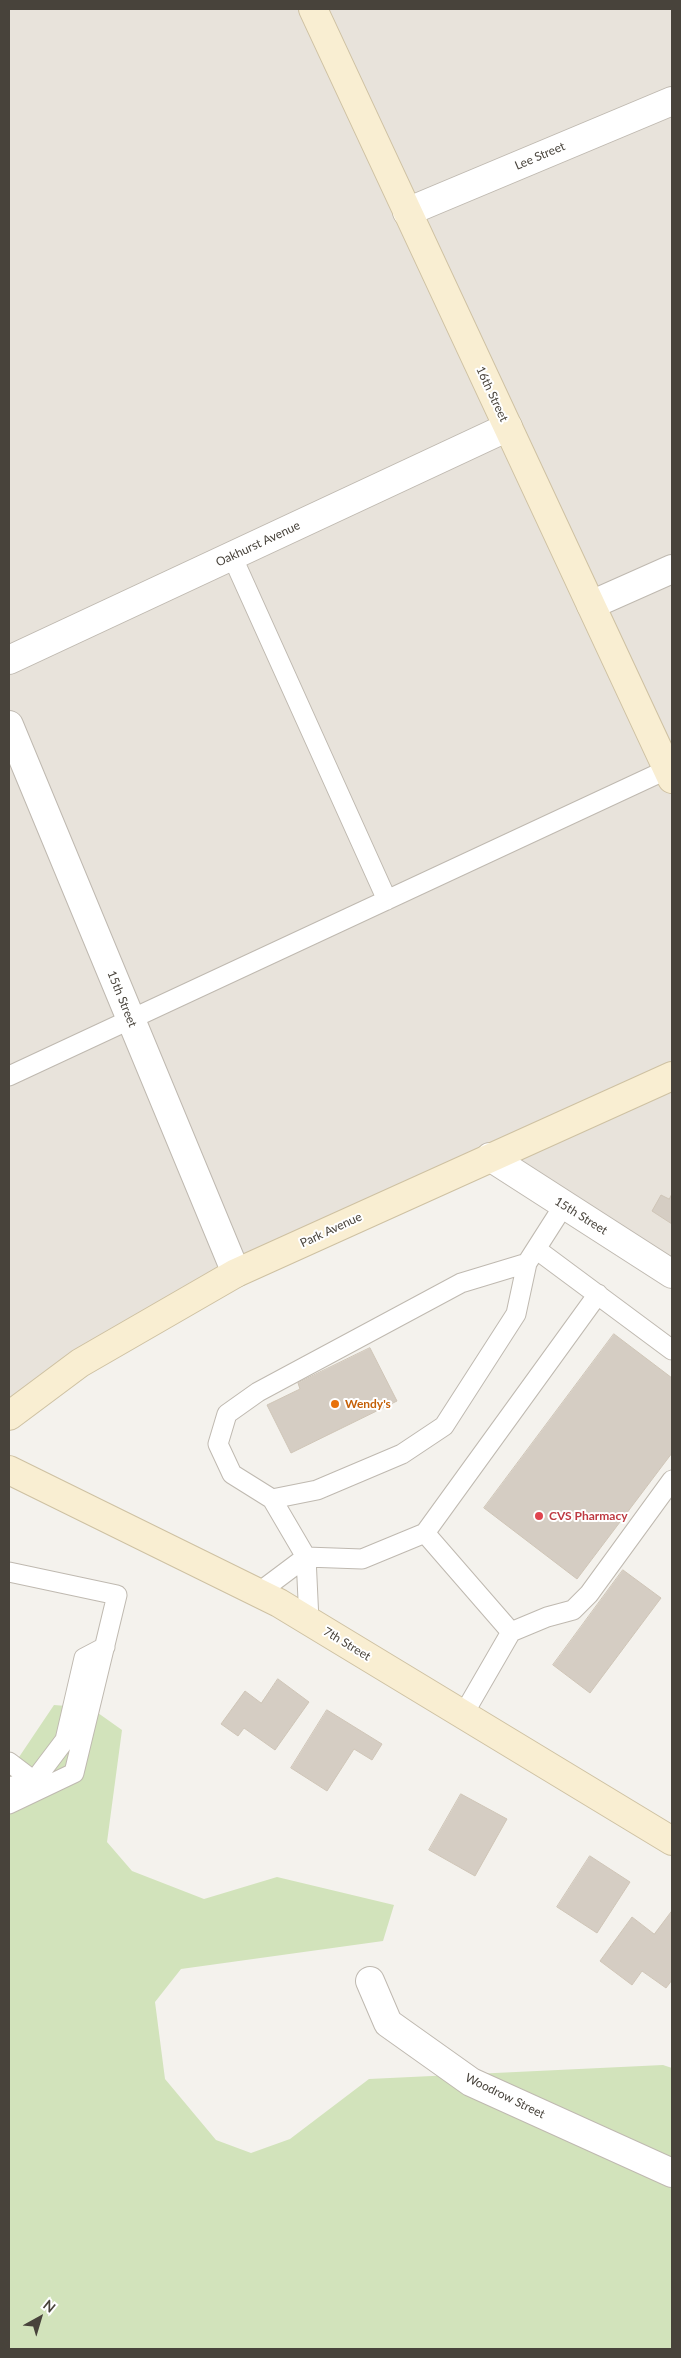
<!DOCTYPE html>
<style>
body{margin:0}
#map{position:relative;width:681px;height:2358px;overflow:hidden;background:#f4f2ed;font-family:Lato,sans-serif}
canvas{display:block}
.frame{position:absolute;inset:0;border:10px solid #48433b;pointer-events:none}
.north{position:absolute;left:15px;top:2293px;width:50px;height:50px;-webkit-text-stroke:4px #fff;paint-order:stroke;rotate:39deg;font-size:14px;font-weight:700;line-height:20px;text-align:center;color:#48433b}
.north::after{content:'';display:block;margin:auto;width:18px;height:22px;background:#48433b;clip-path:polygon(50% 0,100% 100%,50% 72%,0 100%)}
</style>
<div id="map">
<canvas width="681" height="2358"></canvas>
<div class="frame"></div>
<div class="north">N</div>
</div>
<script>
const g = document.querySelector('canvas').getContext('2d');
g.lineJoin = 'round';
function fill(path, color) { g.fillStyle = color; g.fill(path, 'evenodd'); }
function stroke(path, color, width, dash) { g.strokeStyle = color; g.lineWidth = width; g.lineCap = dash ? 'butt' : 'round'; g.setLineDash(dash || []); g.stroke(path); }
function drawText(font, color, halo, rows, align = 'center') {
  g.font = font + ' Lato,sans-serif'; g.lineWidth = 4; g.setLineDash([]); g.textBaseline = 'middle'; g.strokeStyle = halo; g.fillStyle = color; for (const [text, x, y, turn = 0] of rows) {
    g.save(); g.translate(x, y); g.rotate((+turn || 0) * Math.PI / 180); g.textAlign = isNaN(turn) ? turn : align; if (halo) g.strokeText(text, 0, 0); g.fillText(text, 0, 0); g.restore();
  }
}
fill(new Path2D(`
 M9,9h663v1265l-183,-116 -253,115 -227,148z`), '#e8e3db');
fill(new Path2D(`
 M54,1705l37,3 31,22 -15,112 25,29 72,28 73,-22 117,28 -11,36 -202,28 -26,33 10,77 51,61 35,13 39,-14 79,-60 294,-14 9,3v281h-663v-577z`), '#d2e3bb');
const building = new Path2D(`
 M672,1194v30l-20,-13 9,-16 8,4z
 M614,1334l58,44v75l-95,126 -93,-71z
 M370,1348l27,53 -106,52 -24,-48 33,-16 -2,-6z
 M623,1570l38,28 -71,95 -37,-28z
 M278,1679l31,23 -34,48 -31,-22 -6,8 -17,-12 24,-33 16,12z
 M327,1710l55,34 -10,16 -18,-11 -27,42 -36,-23z
 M461,1794l46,25 -32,57 -46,-26z
 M590,1856l40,26 -33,51 -40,-26z
 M672,1911v69l-6,8 -24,-17 -10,14 -32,-24 32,-44 22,17z`);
fill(building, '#d5cdc3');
stroke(building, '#cfc5b7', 1);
const lane = new Path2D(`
 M232,556l155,344
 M9,1076l659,-307
 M536,1249l136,101
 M527,1263l-66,20 -203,109 -31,22 -9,30 14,30 40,25 45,-9 85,-36 42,-28 72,-112 11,-51 37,-58
 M272,1499l34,58 56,2 63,-26
 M306,1557l3,64
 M9,1572l108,23 -43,178 -65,31
 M258,1593l48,-36
 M511,1632l-86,-99 173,-239
 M463,1715l48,-83 36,-15 26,-7 16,-16 83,-114
 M9,1762l25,19
 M9,1787l25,-6 31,-41 19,-82 21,-11`);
const street = new Path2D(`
 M407,212l265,-111
 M591,605l81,-36
 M9,660l499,-233
 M9,725l227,548
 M490,1157l182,117
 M370,1981l18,42 83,59 201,91`);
const secondary = new Path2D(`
 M313,9l359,770
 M9,1416l71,-53 156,-90 436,-197
 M9,1470l270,133 393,238`);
stroke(lane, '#bfb9b0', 21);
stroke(street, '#bfb9b0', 30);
stroke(secondary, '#cec1a2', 30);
stroke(lane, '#fff', 19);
stroke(street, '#fff', 28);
stroke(secondary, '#f9eed2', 28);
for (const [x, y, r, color] of [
 [335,1404,5,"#e8710a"],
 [539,1516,5,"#e0444e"]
]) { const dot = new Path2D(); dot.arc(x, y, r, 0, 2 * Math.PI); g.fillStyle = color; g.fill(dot); stroke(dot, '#fff', 2); }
drawText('12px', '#48433b', '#fff', [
 ["Lee Street",540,156,-23],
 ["16th Street",492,394,65],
 ["Oakhurst Avenue",258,544,-25],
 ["15th Street",122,999,68],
 ["15th Street",581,1216,32],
 ["Park Avenue",331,1230,-25],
 ["7th Street",347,1644,31],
 ["Woodrow Street",505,2096,26]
]);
drawText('bold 12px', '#c56008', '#fff', [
 ["Wendy's",345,1404]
], 'left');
drawText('bold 12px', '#be3a42', '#fff', [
 ["CVS Pharmacy",549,1516]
], 'left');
</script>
